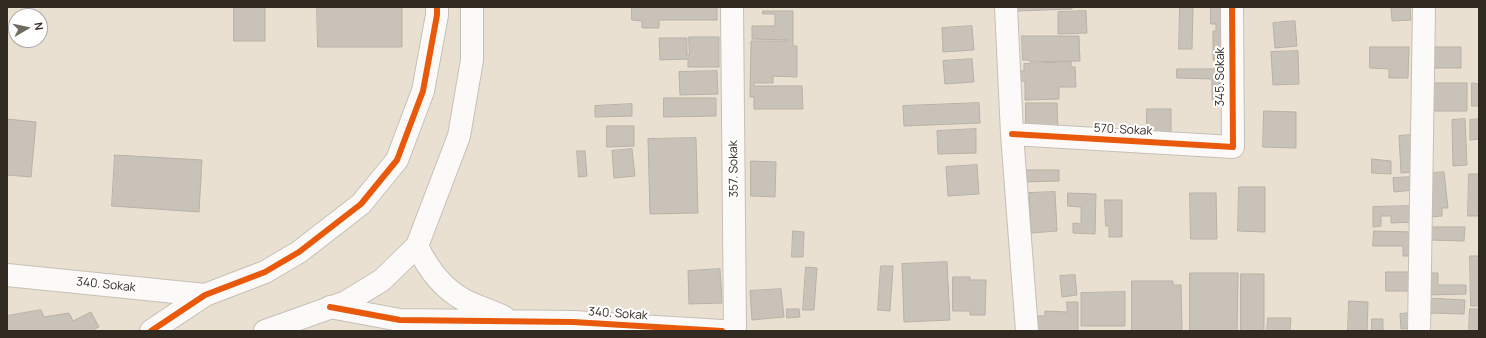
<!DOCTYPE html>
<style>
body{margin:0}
#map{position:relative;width:1486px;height:338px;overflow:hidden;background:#e9e0d2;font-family:Manrope,sans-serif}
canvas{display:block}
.frame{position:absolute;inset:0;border:8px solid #312b22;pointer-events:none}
.north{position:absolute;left:8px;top:8px;width:40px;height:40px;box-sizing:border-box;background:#fff;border:1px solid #adaaa7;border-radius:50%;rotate:81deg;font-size:11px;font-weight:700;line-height:16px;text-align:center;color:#312b22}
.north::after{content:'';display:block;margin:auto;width:14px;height:18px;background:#716a60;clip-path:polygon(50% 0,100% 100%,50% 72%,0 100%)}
</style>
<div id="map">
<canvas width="1486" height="338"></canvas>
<div class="frame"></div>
<div class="north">N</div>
</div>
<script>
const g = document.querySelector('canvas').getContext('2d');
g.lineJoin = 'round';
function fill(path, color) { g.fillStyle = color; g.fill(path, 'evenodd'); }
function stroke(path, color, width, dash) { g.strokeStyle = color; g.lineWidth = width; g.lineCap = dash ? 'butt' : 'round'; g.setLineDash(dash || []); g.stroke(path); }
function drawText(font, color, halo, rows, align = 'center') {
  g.font = font + ' Manrope,sans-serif'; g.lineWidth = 4; g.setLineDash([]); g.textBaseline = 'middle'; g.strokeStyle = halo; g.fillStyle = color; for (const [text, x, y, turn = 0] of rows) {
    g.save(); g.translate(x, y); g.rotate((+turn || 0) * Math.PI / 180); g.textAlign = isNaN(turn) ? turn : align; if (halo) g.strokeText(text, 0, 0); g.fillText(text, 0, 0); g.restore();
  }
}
const building = new Path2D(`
 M234,7h31v34h-31z
 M317,7h85v40h-84z
 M632,7h85v13h-58v8h-17v-7l-10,-1z
 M1018,7h54v2l-54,2z
 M1180,7h13l-1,42h-13z
 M1211,7h21v23h-12v3h11l1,27h-19v-29h3v-7h-5z
 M1410,7l1,13 -19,1 -1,-13z
 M763,11h30v35h4v31l-24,-1v7h-19v3h48l1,23h-49v-12h-4l1,-56h37v-1l-36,-1v-13h23v-12h-12z
 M1086,11l1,22 -29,1v-22z
 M1295,21l2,25 -22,2 -2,-25z
 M972,26l2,24 -31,2 -1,-24z
 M1022,36h57l1,25 -50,1 -1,-2h-6z
 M689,37h30v30h-31v-8l-28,1 -1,-22h28v17h2z
 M1370,47h39l-1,31h-19v-9l-19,-1z
 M1429,47h32v21h-32z
 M1298,51l1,33 -26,1 -2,-33z
 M972,59l2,23 -29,2 -2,-23z
 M1071,62v5h4l1,20h-17v12l-34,1v-19h-5v-10h4v-7z
 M1177,69h52v31h-17v-21l-35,-1z
 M717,71l1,23 -38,1 -1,-23z
 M1430,83h37v28h-37z
 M1472,83l7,1v22h-7z
 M664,98h52v18l-52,1z
 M979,103l1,20 -76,3 -1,-20z
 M1026,103h31l1,28h-32z
 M632,104v12l-37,1v-11z
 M1147,109h24v31l-24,-1z
 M1264,111l32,1v36l-33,-1z
 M7,119l29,3 -5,55 -24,-2z
 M1465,119l2,46 -14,1 -1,-46z
 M1479,119v20l-9,1v-20z
 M607,126h27v20l-27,1z
 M976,129v24l-38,1 -1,-23z
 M1411,135l2,37 -12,1 -2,-37z
 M696,138l2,75 -48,1 -2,-75z
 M632,149l3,27 -21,2 -2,-27z
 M577,151h8l2,25 -8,1z
 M115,155l87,5 -3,52 -87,-6z
 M1372,159l19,2v13l-19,-1z
 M751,161l25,1 -1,35 -24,-1z
 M977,165l2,29 -31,2 -2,-29z
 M1020,170h39v11l-38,1z
 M1444,172l4,36h-6v8l-11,1 -5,-43z
 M1469,174h10v42h-11z
 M1413,177l1,13 -20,2 -1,-14z
 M1239,187h26v45l-27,-1z
 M1055,192l2,39 -26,2 -2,-40z
 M1068,193l28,1 -1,40 -22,-1v-10l8,1v-17l-13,-1z
 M1190,193h26l1,46h-26z
 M1105,200h17v37h-13v-11h-3z
 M1412,206l1,16 -22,1v-7h-10v10l-8,1v-20z
 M1430,227h35l-1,14 -34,-1z
 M793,231l11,1 -1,25h-11z
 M1374,231l38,1 -1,24h-8v-10h-30z
 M1470,256h9v50h-8z
 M947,262l3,58 -46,2 -2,-58z
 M881,266h12l-3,45 -12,-1z
 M806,267l11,1 -3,42h-11z
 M720,269l2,34 -33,1 -1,-33z
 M1386,272h27v19h-27z
 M1190,273h48l-1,58h-47z
 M1427,273h11v12h28v9l-38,1z
 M1241,274h23v57h-23z
 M1075,275l2,20 -15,2 -2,-21z
 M953,277h17v3h16l-1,35h-15v-4h-17z
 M1132,281h41v4h8l1,46h-50z
 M781,289l3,28 -32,3 -2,-29z
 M1125,292v34h-44v-33z
 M1427,298l38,2 -1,14 -33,-1 -1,6h-4z
 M1349,301l19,1 -1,29h-19z
 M1067,302h11v29h-45v-15h12v-5l22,1z
 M787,309h12l1,8 -13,1z
 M1470,309h9v22h-10z
 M41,310l3,7 25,-4 4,8 18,-9 8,15 -8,4h-84v-15z
 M1411,313l1,15 -11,1 -1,-15z
 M1268,318h23l-1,13h-23z
 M1372,319h11v12h-11z`);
fill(building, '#c9c2b8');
stroke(building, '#b8b1a6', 1);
const street = new Path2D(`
 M732,7l3,324
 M1006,7l6,127 15,197
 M1012,134l221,13 -1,-140
 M417,246c10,21 25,42 47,54 12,6 27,11 40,17
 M7,275l198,20
 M330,307l70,13 173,2 149,9
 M1419,331l5,-324`);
const secondary = new Path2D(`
 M151,331l54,-36 60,-23 34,-20 62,-48 36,-44 26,-69 14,-76v-8
 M265,331l81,-29 36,-22 35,-34 42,-110 13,-76v-53`);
stroke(street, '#c6bfb5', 24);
stroke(secondary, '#c6bfb5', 24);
stroke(street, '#fcfaf8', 22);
stroke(secondary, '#fcfaf8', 22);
stroke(new Path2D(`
 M1012,134l221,13 -1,-140
 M330,307l70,13 173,2 149,9
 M151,331l54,-36 60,-23 34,-20 62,-48 36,-44 26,-69 14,-76v-8`), '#e8590c', 6);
drawText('12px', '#312b22', '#fff', [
 ["345. Sokak",1221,77,-90],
 ["570. Sokak",1123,130,3],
 ["357. Sokak",734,169,-91],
 ["340. Sokak",106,285,6],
 ["340. Sokak",618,314,4]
]);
</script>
